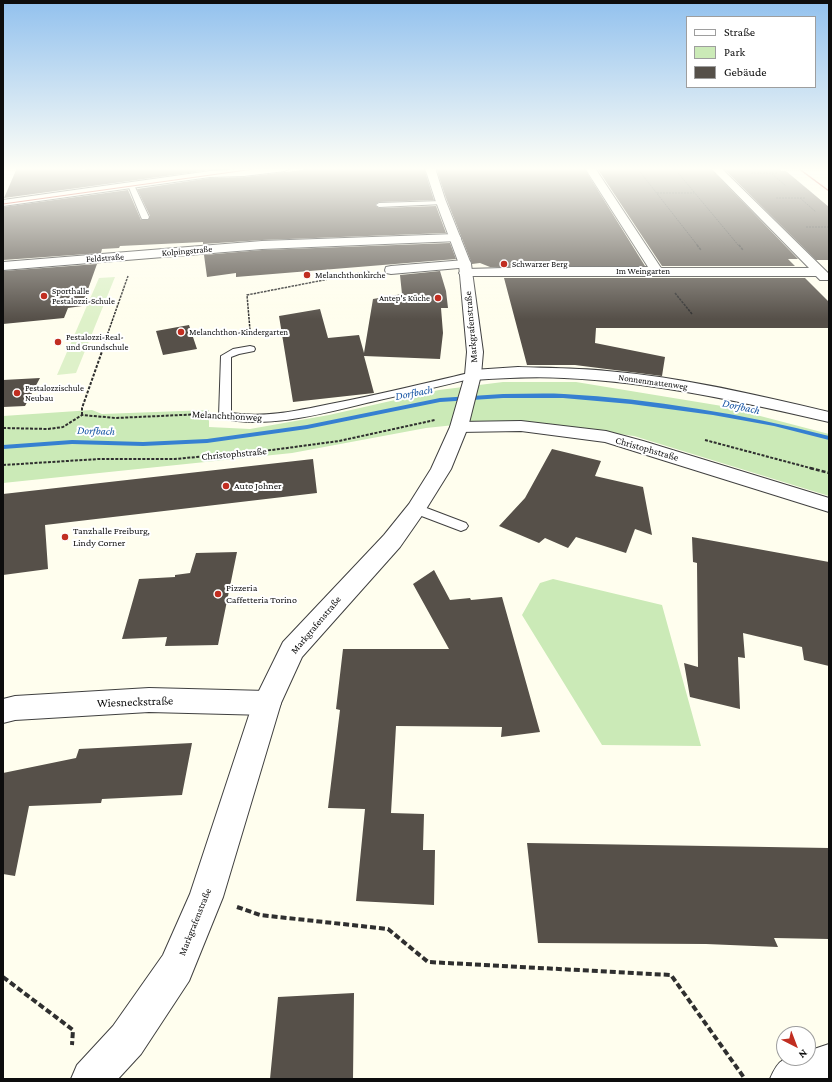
<!DOCTYPE html>
<meta charset="utf-8">
<style>
body{margin:0}
#map{position:relative;width:832px;height:1082px;overflow:hidden;background:#fffeee;font-family:"Crimson Pro",serif}
canvas{display:block}
.frame{position:absolute;inset:0;border:4px solid #0d0d0d;pointer-events:none}
.legend{position:absolute;left:686px;top:16px;width:130px;height:72px;box-sizing:border-box;background:#fff;border:1px solid #9e9e9e;margin:0;padding:5px 7px;list-style:none;font-size:12px;color:#0d0d0d}
.legend li{display:flex;align-items:center;gap:8px;height:20px}
.legend b{width:20px;border:1px solid #9e9e9e}
.north{position:absolute;left:776px;top:1026px;width:40px;height:40px;box-sizing:border-box;background:#fff;border:1px solid #9e9e9e;border-radius:50%;rotate:138deg;font-size:11px;font-weight:700;line-height:16px;text-align:center;color:#0d0d0d}
.north::after{content:'';display:block;margin:auto;width:14px;height:18px;background:#c12e21;clip-path:polygon(50% 0,100% 100%,50% 72%,0 100%)}
</style>
<div id="map">
<canvas width="832" height="1082"></canvas>
<div class="frame"></div>
<ul class="legend">
<li><b style="height:5px;background:#fff"></b>Straße</li>
<li><b style="height:11px;background:#cbeab7"></b>Park</li>
<li><b style="height:11px;background:#565049"></b>Gebäude</li>
</ul>
<div class="north">N</div>
</div>
<script>
const g = document.querySelector('canvas').getContext('2d');
g.lineJoin = 'round';
function fill(path, color) { g.fillStyle = color; g.fill(path, 'evenodd'); }
function stroke(path, color, width, dash) { g.strokeStyle = color; g.lineWidth = width; g.lineCap = dash ? 'butt' : 'round'; g.setLineDash(dash || []); g.stroke(path); }
function drawText(font, color, halo, rows, align = 'center') {
  g.font = font + ' "Crimson Pro",serif'; g.lineWidth = 4; g.setLineDash([]); g.textBaseline = 'middle'; g.strokeStyle = halo; g.fillStyle = color; for (const [text, x, y, turn = 0] of rows) {
    g.save(); g.translate(x, y); g.rotate((+turn || 0) * Math.PI / 180); g.textAlign = isNaN(turn) ? turn : align; if (halo) g.strokeText(text, 0, 0); g.fillText(text, 0, 0); g.restore();
  }
}
fill(new Path2D(`
 M503,382h73l146,24 107,28v62l-195,-60 -105,-14h-46l-57,6 -134,25 -289,30v-67l89,-6 10,4 107,-4v17l41,2 79,-14 110,-25z
 M553,579l109,26 39,141 -99,-1 -80,-130 18,-32z`), '#cbeab7');
fill(new Path2D(`
 M115,277l-39,96 -19,2 42,-97z`), '#def1c9');
fill(new Path2D(`
 M503,394c20,0 41,-1 61,0 89,5 178,20 265,42v4l-55,-14 -61,-11 -82,-11 -68,-6h-60l-63,4 -133,27 -100,14 -64,3 -71,-2 -69,5v-4l69,-5 71,2 64,-3 100,-14 133,-27z`), '#3680d1');
fill(new Path2D(`
 M17,168h65v2l17,-2h138l-27,2 -206,28z
 M317,168h107l10,32 -55,2 -4,3 4,3 57,-2 10,27 -184,7 -59,4v-2l-83,4 -1,2 -17,1 -1,4 -98,7v-53l125,-17 13,30h7l2,-4 -13,-27 73,-11 34,-1z
 M436,168h148l61,98 -155,1 -10,-4 -8,1 -26,-66z
 M597,168h113l88,91h-10l7,7h-133z
 M723,168h55l4,3h4l43,36v53h-13z
 M450,243l6,16 -220,18v-4l-29,4 -3,-22 58,-5z
 M97,264l-15,42 -14,2 -4,10 -61,6v-53z
 M440,271l6,20 2,17h-7l2,25 -3,26 -76,-3 10,37 -81,9 -14,-86 41,-7 8,29 31,-3 5,18 9,-54 29,-5 -2,-19z
 M504,278h301l24,24v26h-233l-1,15 70,14 -3,19 -87,-11h-48z
 M189,325l8,24 -34,6 -7,-24z
 M40,378l-15,28 -22,1v-27z
 M552,449l49,12 -6,15 48,11 9,48 -17,-6 -9,24 -50,-16 -8,11 -23,-10 -6,5 -40,-17 26,-28z
 M313,459l4,34 -272,32 3,44 -45,6v-81z
 M692,537l137,25v104l-25,-6 -2,-13 -59,-14 2,25 -7,-1 2,52 -50,-12 -6,-34 14,4 -1,-104 -4,-1z
 M237,552l-19,93 -53,1 2,-9 -45,2 17,-60 36,-2v-2l15,-2 6,-20z
 M434,570l16,30 20,-2 1,2 31,-3 38,135 -39,5 1,-10 -106,-1 -5,87 33,1 -1,36h12l-1,55 -78,-4 9,-92 -37,-1 12,-98 -4,-1 7,-60h106l-36,-65z
 M192,743l-10,52 -80,4 -1,4 -72,3 -14,70 -12,-2v-101l73,-15 3,-9z
 M527,843l302,5v91l-55,-1 4,9 -72,-3 -168,-1z
 M354,993l-1,86h-83l8,-82z`), '#565049');
const service = new Path2D(`
 M243,168h14l-3,2 -28,4 -3,-2z
 M131,183l3,2 15,32 -1,2h-6l-1,-2 -13,-32z
 M441,201l3,2 -1,1 -64,3 -3,-2 3,-2z
 M250,346l4,1 1,2 -1,2 -15,3 -8,3v56c35,5 65,-2 99,-9 48,-9 96,-21 143,-32l5,3 -1,2c-34,9 -68,16 -102,24 -46,11 -107,29 -154,17l-2,-2 2,-60 12,-7z
 M416,504l50,19 2,3 -2,3 -5,2 -50,-19 -2,-3 2,-3z`);
const minor = new Path2D(`
 M264,168h26l-5,3 -41,5 -34,1 -207,29v-6l207,-29z
 M585,168h10l66,100h148l-98,-100h10l108,106v6h-9l-4,-4h-355l-2,-3 2,-3 5,-1 76,-2h106z
 M455,234l4,1 2,3 -2,3 -197,8 -259,21v-8l259,-21z
 M465,260l5,1 1,3 -1,3 -79,7 -5,-1 -1,-3 1,-3 5,-1z
 M518,367c30,1 59,1 89,4 75,6 149,24 222,41v10c-87,-20 -175,-40 -265,-44 -31,-2 -61,0 -91,2l-6,-2 -2,-3 2,-3 6,-2z
 M521,421l85,10 37,10 186,57v14l-224,-70 -84,-11 -62,1 -6,-1 -3,-4 3,-4 6,-1z
 M149,688l118,3 10,3 4,9 -4,9 -10,3 -118,-3 -134,8 -12,3v-24l12,-3z
 M829,1044v35h-59c10,-23 14,-21 38,-21v-7z`);
const tertiary = new Path2D(`
 M425,168h10l10,31 26,65 12,88 -2,23 -13,52 -17,42 -28,45 -23,33 -98,110 -21,46 -58,194 -34,84 -48,73 -23,25h-47l6,-14 36,-39 50,-71 27,-61 63,-191 30,-61 101,-107 25,-31 22,-35 19,-42 15,-52 2,-23 -8,-88 -24,-65z`);
stroke(service, '#404040', 2);
stroke(minor, '#404040', 2);
stroke(tertiary, '#404040', 2);
stroke(new Path2D(`
 M337,168l3,3 3,-1
 M637,168l61,78
 M674,168l65,78
 M751,173h26
 M772,174l14,12
 M657,193h37
 M776,198h29
 M800,198l16,14
 M806,227h23`), '#2f2f2f', 1, [2, 1]);
stroke(new Path2D(`
 M697,245l4,5
 M739,245l4,5
 M675,293l17,21
 M250,330l-3,-35 123,-24
 M104,344l24,-68`), '#2f2f2f', 1.5, [2.5, 1]);
stroke(new Path2D(`
 M82,415v-7l23,-65
 M3,428l45,1 15,-2 19,-12 34,3 87,-4
 M705,440l109,29
 M3,465l96,-6h76l97,-9 67,-9 96,-21`), '#2f2f2f', 2, [3, 1.5]);
stroke(new Path2D(`
 M810,468l19,5`), '#2f2f2f', 2.5, [4, 2]);
stroke(new Path2D(`
 M237,907l23,8 128,14 40,33 243,13 74,104
 M3,977l70,53 -1,15`), '#2f2f2f', 4, [6, 3]);
fill(service, '#fff');
fill(minor, '#fff');
fill(tertiary, '#fff');
stroke(new Path2D(`
 M3,204l258,-36`), '#c12e21', 1);
stroke(new Path2D(`
 M798,168l31,23`), '#c12e21', 1.5);
const sky = g.createLinearGradient(0, 0, 0, 319);
sky.addColorStop(0, '#92c1ee');
sky.addColorStop(0.53, '#fffff7');
sky.addColorStop(1, '#fffff700');
g.fillStyle = sky;
g.fillRect(0, 0, 832, 319);
for (const [x, y, r, color] of [
 [504,264,4,"#c12e21"],
 [307,275,4,"#c12e21"],
 [44,296,4,"#c12e21"],
 [438,298,4,"#c12e21"],
 [181,332,4,"#c12e21"],
 [58,342,4,"#c12e21"],
 [17,393,4,"#c12e21"],
 [226,486,4,"#c12e21"],
 [65,537,4,"#c12e21"],
 [218,594,4,"#c12e21"]
]) { const dot = new Path2D(); dot.arc(x, y, r, 0, 2 * Math.PI); g.fillStyle = color; g.fill(dot); stroke(dot, '#fff', 1.5); }
drawText('9px', '#0d0d0d', '#fff', [
 ["Kolpingstraße",187,251,-5],
 ["Feldstraße",105,258,-4],
 ["Im Weingarten",643,271],
 ["Nonnenmattenweg",653,382,8]
]);
drawText('9px', '#0d0d0d', '#fff', [
 ["Schwarzer Berg",512,264],
 ["Melanchthonkirche",315,275],
 ["Sporthalle",52,291],
 ["Pestalozzi-Schule",52,301],
 ["Antep's Küche",430,298,"right"],
 ["Melanchthon-Kindergarten",189,332],
 ["Pestalozzi-Real-",66,337],
 ["und Grundschule",66,347],
 ["Pestalozzischule",25,388],
 ["Neubau",25,398]
], 'left');
drawText('10px', '#0d0d0d', '#fff', [
 ["Markgrafenstraße",471,327,-95],
 ["Melanchthonweg",227,416,3],
 ["Christophstraße",647,449,16],
 ["Christophstraße",234,454,-5],
 ["Markgrafenstraße",316,625,-50],
 ["Markgrafenstraße",195,922,-68]
]);
drawText('10px', '#0d0d0d', '#fff', [
 ["Auto Johner",234,486],
 ["Tanzhalle Freiburg,",73,531],
 ["Lindy Corner",73,543],
 ["Pizzeria",226,588],
 ["Caffetteria Torino",226,600]
], 'left');
drawText('italic 11px', '#1352a3', '#fff', [
 ["Dorfbach",414,393,-11],
 ["Dorfbach",741,407,12],
 ["Dorfbach",96,431,2]
]);
drawText('12px', '#0d0d0d', '#fff', [
 ["Wiesneckstraße",135,702,-2]
]);
</script>
